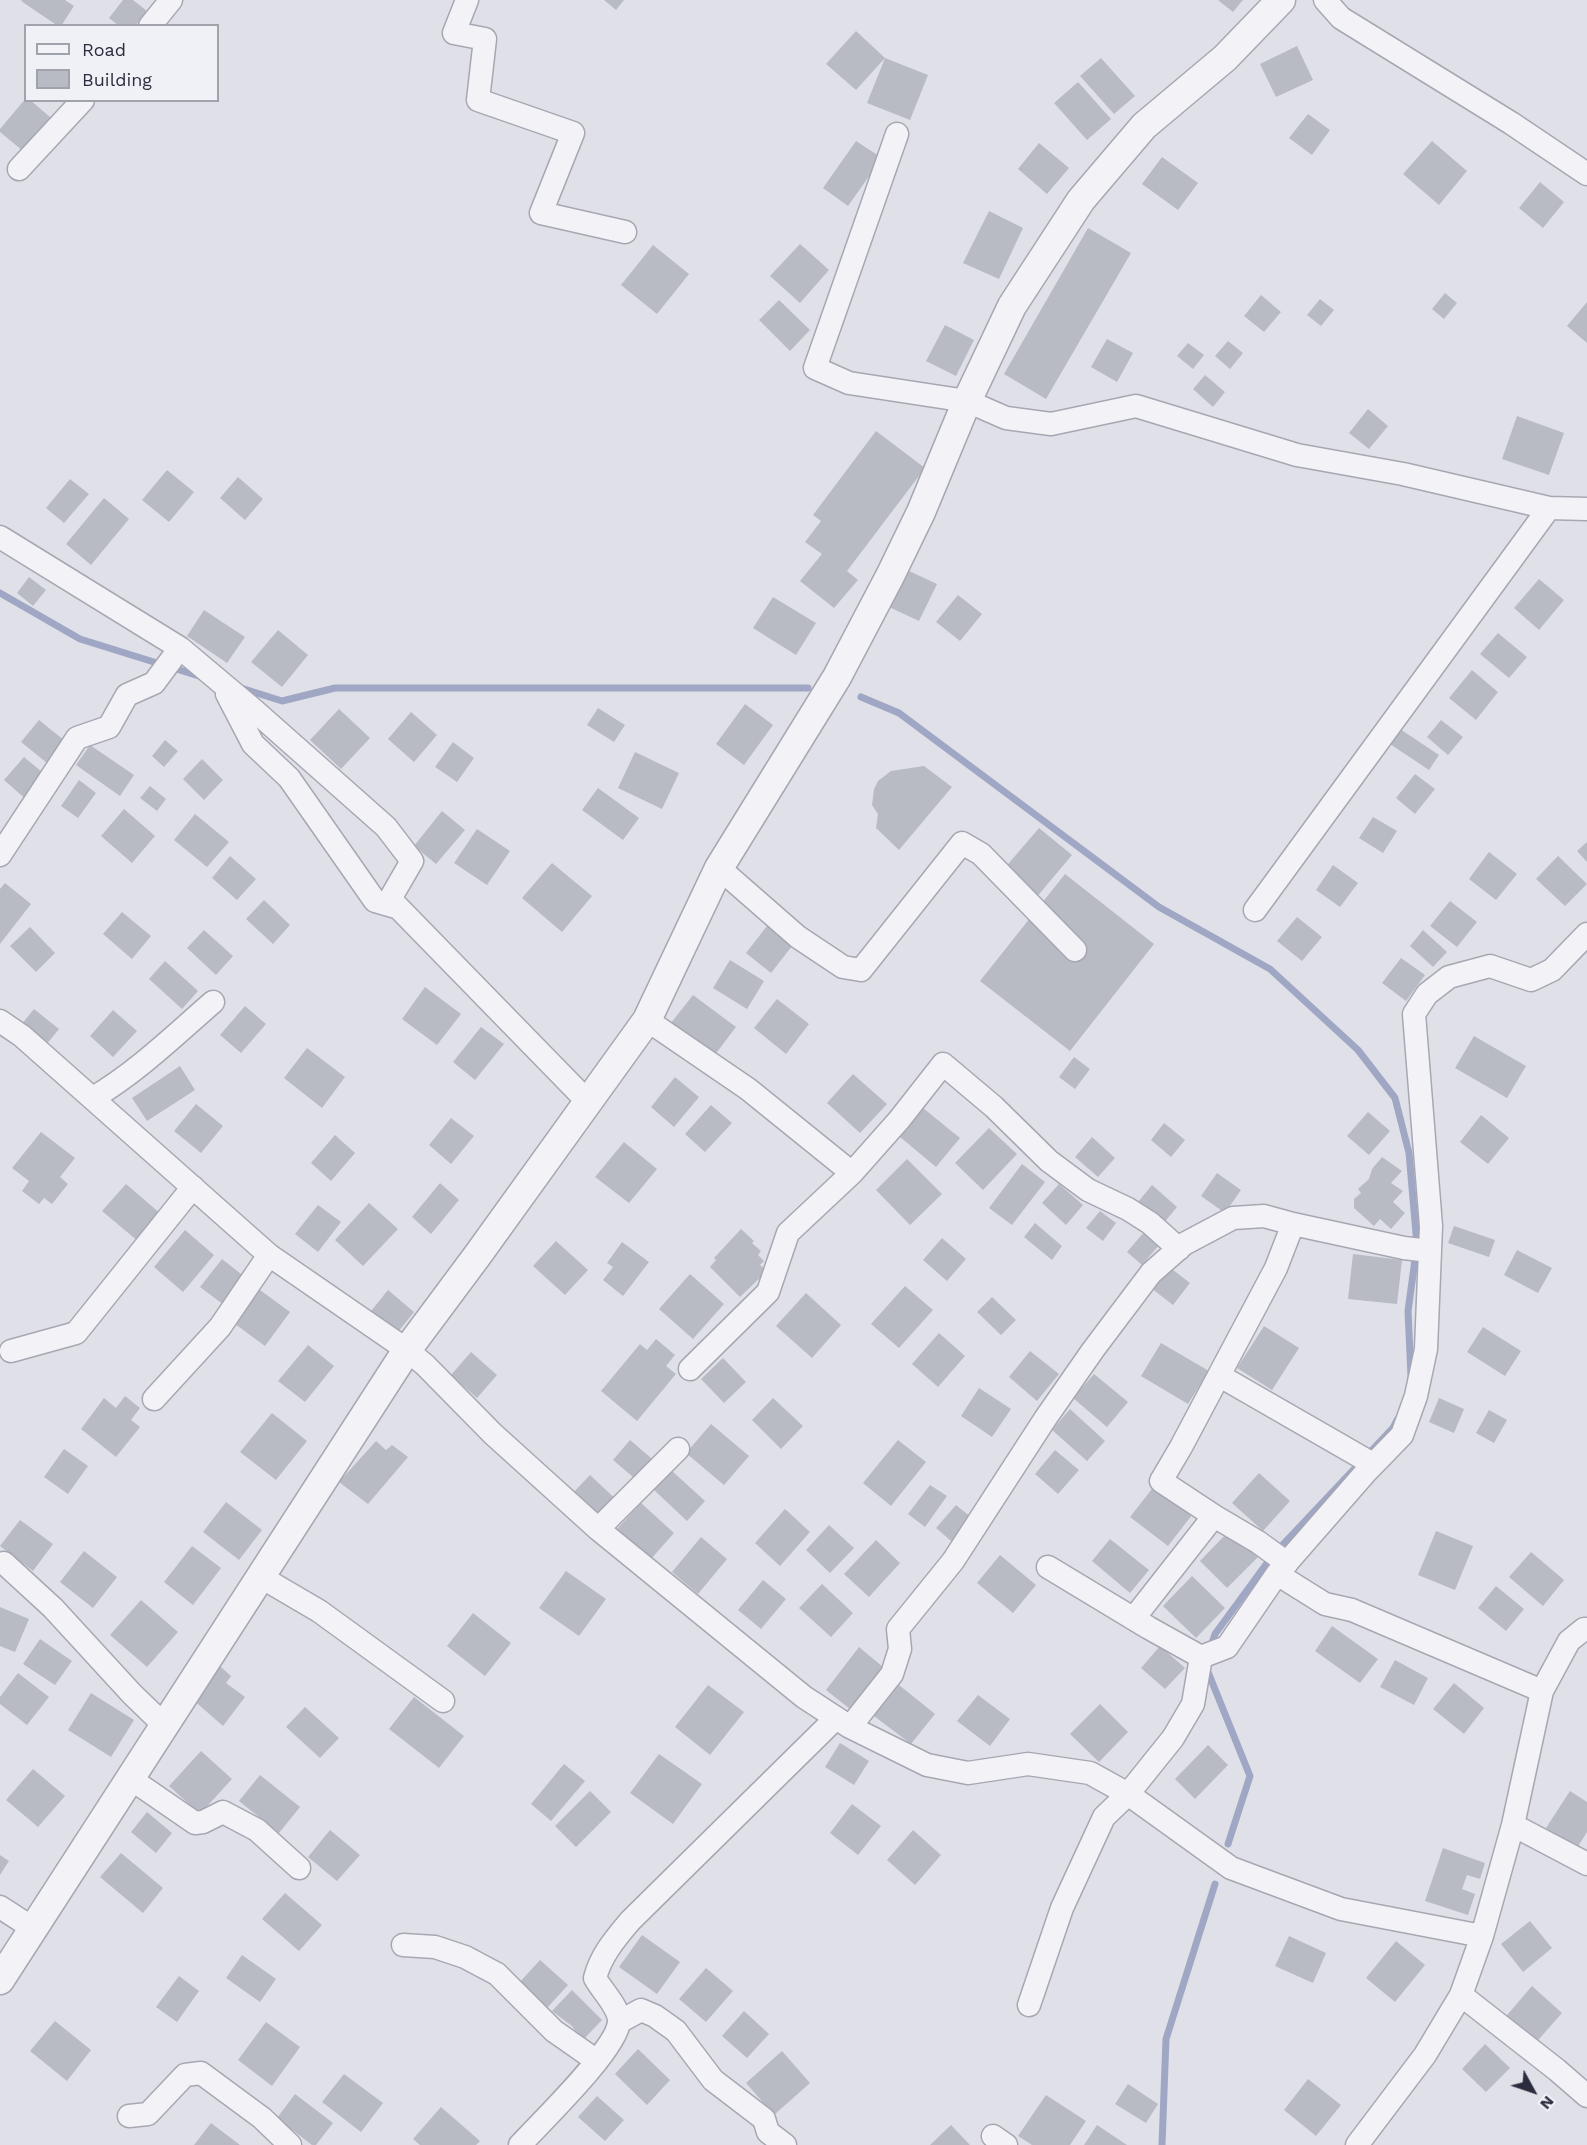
<!DOCTYPE html>
<style>
body{margin:0}
#map{position:relative;width:1587px;height:2145px;overflow:hidden;background:#e0e1e8;font-family:"Work Sans",sans-serif}
canvas{display:block}
.legend{position:absolute;left:24px;top:24px;width:195px;height:78px;box-sizing:border-box;background:#f0f1f6;border:2px solid #a1a3ac;margin:0;padding:8px 10px;list-style:none;font-size:18px;color:#2b2d3e}
.legend li{display:flex;align-items:center;gap:12px;height:30px}
.legend b{width:30px;border:2px solid #a1a3ac}
.north{position:absolute;left:1503px;top:2061px;width:60px;height:60px;-webkit-text-stroke:4px #f0f1f6;paint-order:stroke;rotate:130deg;font-size:16px;font-weight:700;line-height:24px;text-align:center;color:#2b2d3e}
.north::after{content:'';display:block;margin:auto;width:21px;height:27px;background:#2b2d3e;clip-path:polygon(50% 0,100% 100%,50% 72%,0 100%)}
</style>
<div id="map">
<canvas width="1587" height="2145"></canvas>
<ul class="legend">
<li><b style="height:8px;background:#f3f3f7"></b>Road</li>
<li><b style="height:16px;background:#b8bac4"></b>Building</li>
</ul>
<div class="north">N</div>
</div>
<script>
const g = document.querySelector('canvas').getContext('2d');
g.lineJoin = 'round';
function stroke(path, color, width, dash) { g.strokeStyle = color; g.lineWidth = width; g.lineCap = dash ? 'butt' : 'round'; g.setLineDash(dash || []); g.stroke(path); }
function fill(path, color) { g.fillStyle = color; g.fill(path, 'evenodd'); }
stroke(new Path2D(`
 M0,593l80,46 122,38
 M241,688l41,13 53,-13h473
 M861,697l38,16 260,194 111,62 88,81 37,48 14,55 8,92 -9,66 3,65
 M1277,1551l116,-123 4,-8
 M1212,1643l3,-9 55,-75
 M1208,1672l42,104 -22,68
 M1162,2145l4,-106 49,-155`), '#9fa7c4', 7);
fill(new Path2D(`
 M22,0h43l9,6 -13,20h-3l-37,-25z
 M123,0h10l14,11 -12,15h-16l-10,-8z
 M604,0h20l-8,10z
 M1218,0h25l-10,12z
 M856,31l29,27 -29,32 -30,-26z
 M1297,46l16,34 -37,17 -16,-33z
 M885,58l43,17 -18,45 -43,-17z
 M1101,58l34,38 -21,18 -34,-38z
 M1078,82l33,37 -24,21 -33,-37z
 M26,98v2h4l27,23 -28,33 -29,-24v-3z
 M1308,114l22,16 -18,25 -23,-17z
 M856,141l26,17 -34,48 -25,-18z
 M1432,141l35,30 -28,34 -36,-31z
 M1039,143l30,25 -22,26 -29,-25z
 M1162,157l36,26 -20,27 -36,-26z
 M1540,182l24,20 -21,26 -24,-20z
 M989,211l34,17 -24,51 -36,-16z
 M1088,228l43,25 -85,146 -42,-25z
 M800,244l29,26 -29,33 -30,-27z
 M653,245l36,29 -32,40 -36,-29z
 M1445,293l12,10 -13,16 -12,-10z
 M1261,295l20,17 -17,20 -20,-16z
 M1320,299l14,11 -13,16 -14,-11z
 M779,300l31,30 -20,21 -31,-31z
 M1587,302v41l-20,-17z
 M945,325l29,15 -18,36 -30,-15z
 M1107,339l26,14 -16,29 -26,-15z
 M1228,341l15,12 -13,16 -15,-13z
 M1188,343l16,12 -11,14 -16,-13z
 M1205,375l20,17 -12,15 -20,-18z
 M1368,409l20,17 -19,23 -20,-16z
 M1517,416l47,17 -15,42 -47,-16z
 M876,431l49,37 -78,103 11,9 -24,28 -34,-27 22,-27 -17,-12 16,-21 -8,-6z
 M167,470l27,22 -25,30 -27,-22z
 M238,477l25,22 -18,21 -25,-22z
 M70,479l19,15 -25,29 -18,-15z
 M104,498l25,21 -38,46 -25,-21z
 M907,570l30,14 -18,37 -30,-14z
 M29,577l17,13 -13,16 -16,-13z
 M1539,579l25,21 -25,30 -25,-22z
 M958,595l24,19 -22,27 -24,-19z
 M773,597l43,26 -20,32 -43,-27z
 M204,610l41,27 -18,26 -40,-27z
 M278,630l30,25 -26,32 -31,-25z
 M1498,633l29,24 -18,21 -29,-24z
 M1472,670l26,22 -22,28 -27,-22z
 M745,704l28,21 -29,40 -28,-21z
 M598,708l27,17 -11,17 -27,-17z
 M339,709l31,29 -29,31 -31,-29z
 M411,712l26,23 -23,27 -26,-23z
 M39,720l26,21 -18,22 -26,-21z
 M1441,720l22,17 -15,18 -21,-18z
 M1400,729l39,26 -10,15 -39,-26z
 M165,740l13,11 -14,16 -12,-11z
 M453,742l21,16 -17,24 -22,-15z
 M90,745l44,30 -14,21 -44,-31z
 M635,752l44,21 -17,36 -44,-21z
 M24,757l24,20 -20,24 -24,-21z
 M202,759l21,21 -19,20 -21,-21z
 M924,766l28,21 -53,63 -23,-22 2,-14 -6,-9 2,-16 4,-8 13,-10z
 M1415,774l20,15 -20,25 -19,-16z
 M79,780l17,13 -18,25 -17,-12z
 M150,786l16,13 -9,12 -17,-13z
 M598,788l41,30 -16,22 -41,-30z
 M124,809l31,27 -23,27 -31,-27z
 M442,811l23,19 -29,34 -22,-18z
 M195,814l34,28 -22,25 -33,-27z
 M1373,817l24,14 -14,22 -24,-15z
 M1039,828l33,27 -42,50 -33,-28z
 M477,829l33,22 -23,34 -33,-22z
 M1587,842v20l-10,-11z
 M1489,852l28,22 -21,26 -27,-21z
 M230,856l26,23 -19,21 -25,-22z
 M1558,856l29,28 -22,22 -29,-27z
 M552,863l40,33 -30,36 -40,-34z
 M1333,865l25,18 -18,24 -24,-17z
 M1065,874l89,70 -84,107 -90,-70z
 M5,883l26,21 -31,40v-55z
 M264,900l26,25 -17,19 -27,-25z
 M1450,901l27,21 -20,25 -27,-21z
 M122,912l29,24 -19,23 -29,-25z
 M1297,917l25,20 -20,24 -25,-20z
 M767,926l25,20 -21,27 -25,-20z
 M30,927l25,26 -19,19 -26,-26z
 M204,930l29,26 -17,19 -29,-27z
 M1423,930l24,22 -14,15 -23,-21z
 M1401,958l24,17 -19,26 -24,-18z
 M730,960l34,21 -17,28 -34,-21z
 M165,961l33,30 -16,18 -33,-30z
 M425,987l36,27 -24,31 -35,-26z
 M693,995l43,32 -22,29 -43,-33z
 M777,999l32,25 -23,30 -32,-26z
 M245,1006l21,18 -25,29 -21,-18z
 M34,1009l25,20 -18,22 -25,-20z
 M113,1010l24,21 -24,26 -23,-21z
 M481,1027l23,17 -29,36 -22,-18z
 M1474,1036l52,30 -19,32 -52,-30z
 M307,1048l38,29 -23,31 -38,-30z
 M1074,1057l16,12 -15,20 -16,-12z
 M180,1066l15,24 -48,31 -15,-23z
 M853,1074l34,30 -27,29 -33,-30z
 M675,1077l24,20 -25,30 -23,-20z
 M196,1104l27,22 -22,27 -27,-22z
 M711,1105l21,18 -27,29 -20,-18z
 M923,1108l37,30 -24,29 -36,-30z
 M1368,1112l22,19 -21,24 -22,-19z
 M1481,1115l28,23 -21,26 -28,-22z
 M451,1118l23,18 -23,28 -22,-19z
 M1164,1123l21,17 -14,17 -20,-17z
 M989,1128l28,26 -34,36 -28,-27z
 M41,1132l34,26 -15,19 8,7 -16,20 -8,-6 -5,6 -17,-13 7,-10 -17,-13z
 M335,1135l20,18 -24,28 -20,-18z
 M1092,1137l23,21 -17,19 -23,-20z
 M624,1142l33,27 -28,34 -34,-26z
 M1382,1157l20,14 -11,12 12,8 -10,11 12,11 -14,16 -11,-10 -6,7 -20,-18v-9l7,-6 -3,-4 11,-10 3,-10z
 M907,1159l35,35 -32,31 -34,-35z
 M1022,1164l23,18 -33,43 -23,-17z
 M1217,1173l24,17 -16,23 -24,-17z
 M440,1183l19,17 -28,34 -19,-17z
 M126,1184l36,31 -23,27 -37,-31z
 M1059,1184l24,21 -17,20 -24,-22z
 M1152,1185l25,22 -14,17 -25,-22z
 M369,1203l29,26 -35,37 -28,-26z
 M318,1205l23,17 -23,30 -23,-18z
 M1100,1211l16,12 -13,18 -17,-13z
 M1035,1223l27,23 -10,14 -28,-23z
 M1454,1226l41,14 -6,17 -41,-14z
 M741,1229l13,12 -2,2 9,8 -3,4 6,6 -4,4 7,6 -27,26 -30,-30 6,-7 -2,-2z
 M185,1230l29,25 -31,37 -29,-25z
 M1145,1231l15,13 -18,21 -15,-13z
 M942,1238l24,21 -19,22 -24,-21z
 M556,1241l32,29 -23,25 -32,-29z
 M622,1242l27,20 -26,34 -20,-16 10,-13 -6,-4z
 M1517,1250l35,18 -14,25 -34,-18z
 M1353,1254l49,6 -5,44 -49,-5z
 M222,1259l24,19 -22,27 -24,-18z
 M1168,1266l22,17 -17,22 -22,-17z
 M690,1274l34,30 -31,35 -34,-30z
 M905,1286l28,24 -34,38 -28,-24z
 M260,1290l30,22 -25,34 -30,-22z
 M388,1290l26,22 -20,25 -27,-21z
 M806,1293l35,32 -29,33 -36,-32z
 M992,1297l24,23 -15,15 -24,-23z
 M1264,1326l35,22 -27,42 -35,-22z
 M1483,1327l38,24 -16,25 -38,-24z
 M939,1333l26,23 -27,31 -26,-23z
 M656,1339l19,16 -9,11 10,8 -39,47 -36,-30 39,-47 7,6z
 M1161,1343l48,28 -21,33 -47,-28z
 M308,1345l26,21 -29,36 -27,-21z
 M1030,1351l29,23 -22,27 -28,-24z
 M471,1352l26,23 -20,23 -26,-23z
 M723,1358l23,24 -22,21 -23,-24z
 M1094,1374l34,28 -21,25 -34,-29z
 M979,1388l32,21 -19,28 -31,-21z
 M125,1396l15,12 -9,12 9,7 -24,30 -35,-28 23,-31 12,10z
 M773,1398l30,28 -22,23 -29,-29z
 M1439,1398l25,11 -10,24 -25,-11z
 M1070,1409l35,32 -18,20 -35,-31z
 M1489,1410l18,10 -13,23 -18,-10z
 M272,1413l35,28 -31,39 -36,-28z
 M711,1424l38,32 -25,29 -38,-32z
 M630,1440l27,23 -17,20 -27,-23z
 M898,1440l28,22 -35,44 -28,-23z
 M376,1441l10,9 6,-5 16,12 -40,47 -29,-22z
 M64,1449l24,17 -20,28 -24,-17z
 M1055,1450l24,20 -21,24 -23,-20z
 M671,1470l34,31 -18,20 -34,-32z
 M1259,1473l31,28 -27,30 -31,-28z
 M590,1475l31,29 -20,21 -31,-29z
 M930,1485l17,11 -22,31 -17,-13z
 M1155,1485l37,30 -24,31 -38,-29z
 M226,1502l36,28 -23,30 -36,-28z
 M641,1503l33,30 -24,27 -34,-30z
 M956,1505l15,12 -20,24 -15,-13z
 M785,1509l25,23 -30,34 -25,-23z
 M20,1520l33,24 -20,27 -33,-25z
 M829,1525l25,23 -24,25 -24,-23z
 M1230,1530l28,27 -31,31 -27,-27z
 M1436,1531l37,15 -18,44 -37,-15z
 M701,1537l26,22 -29,35 -26,-22z
 M1110,1539l39,31 -19,23 -38,-32z
 M876,1540l24,23 -31,34 -25,-23z
 M192,1546l29,22 -28,37 -29,-23z
 M84,1551l33,26 -24,31 -33,-26z
 M1531,1552l33,28 -21,26 -34,-29z
 M1000,1555l36,30 -23,28 -36,-30z
 M566,1571l40,28 -27,37 -40,-28z
 M1192,1576l33,32 -29,30 -33,-32z
 M763,1580l23,19 -25,30 -23,-19z
 M822,1584l31,29 -22,24 -32,-29z
 M1496,1586l28,23 -18,22 -28,-23z
 M141,1600l37,32 -31,35 -37,-32z
 M0,1607l29,12 -14,33 -15,-6z
 M473,1613l38,30 -26,33 -38,-30z
 M1332,1626l46,33 -18,24 -45,-32z
 M40,1639l32,22 -17,24 -32,-21z
 M1160,1646l25,22 -20,21 -24,-21z
 M859,1647l24,20 -33,42 -24,-19z
 M213,1660l18,16 -5,7 19,14 -22,29 -32,-28z
 M1395,1660l33,18 -14,27 -34,-18z
 M18,1673l31,24 -22,28 -27,-21v-7z
 M1454,1683l30,25 -20,26 -31,-25z
 M708,1685l36,27 -34,43 -35,-28z
 M899,1685l36,29 -24,30 -37,-28z
 M91,1693l43,27 -23,37 -43,-27z
 M978,1695l32,24 -20,27 -33,-25z
 M414,1697l50,39 -25,32 -50,-39z
 M1100,1704l28,28 -29,30 -29,-28z
 M305,1707l34,31 -19,20 -34,-31z
 M840,1743l29,18 -15,24 -29,-18z
 M1208,1745l20,20 -33,34 -20,-20z
 M201,1751l31,28 -32,35 -31,-28z
 M659,1754l43,30 -29,40 -43,-31z
 M564,1764l21,17 -34,40 -20,-17z
 M33,1769l32,27 -27,31 -32,-27z
 M260,1775l40,32 -21,26 -40,-32z
 M590,1791l21,21 -35,35 -21,-21z
 M1570,1791l17,11v30l-10,16 -31,-20z
 M852,1804l29,22 -23,29 -28,-22z
 M147,1812l25,21 -16,20 -25,-21z
 M330,1830l30,25 -23,26 -29,-24z
 M913,1830l28,25 -26,30 -28,-25z
 M1443,1848l42,15 -5,16 -13,-4 -5,14 13,5 -7,21 -43,-14z
 M121,1853l42,35 -20,25 -43,-36z
 M0,1855l9,6 -9,14z
 M285,1893l37,32 -23,26 -37,-32z
 M1530,1921l22,27 -29,24 -22,-28z
 M642,1935l38,27 -23,32 -38,-27z
 M1289,1936l37,17 -13,30 -38,-17z
 M1396,1941l29,24 -30,37 -29,-24z
 M242,1955l34,24 -16,23 -34,-24z
 M540,1960l28,25 -21,23 -28,-25z
 M706,1968l27,23 -27,31 -27,-23z
 M179,1976l20,15 -22,31 -21,-15z
 M1532,1986l30,27 -30,34 -30,-26z
 M572,1990l30,30 -20,21 -10,-15 -20,-15z
 M744,2011l25,23 -22,24 -25,-22z
 M55,2021l36,29 -24,31 -37,-30z
 M266,2022l34,25 -28,39 -34,-26z
 M1485,2044l25,24 -24,24 -24,-23z
 M638,2049l32,31 -23,25 -32,-31z
 M782,2051l28,32 -36,32 -28,-32z
 M344,2074l39,29 -22,29 -39,-30z
 M1308,2079l33,26 -25,31 -32,-26z
 M1128,2084l30,20 -12,19 -31,-19z
 M295,2094l38,29 -17,22h-4l-35,-27z
 M1046,2095l40,26 -16,24h-38l-14,-9z
 M597,2096l27,24 -19,21 -27,-24z
 M441,2107l39,34 -4,4h-56l-7,-6z
 M211,2123l29,22h-46z
 M951,2125l19,20h-40z
 M1097,2125l30,20h-43z`), '#b8bac4');
const minor = new Path2D(`
 M467,0l-13,33 31,6 -7,61 95,33 -32,80 84,19
 M1325,0l16,18 170,105 76,51
 M150,26l21,-26
 M897,134l-82,234 34,15 118,18 39,17 45,6 85,-18 161,49 106,19 146,34 -294,402
 M19,169l64,-69
 M1549,508l38,1
 M0,537l180,111 75,63 131,116 26,34 -22,38 199,204
 M227,694l26,50 36,34 86,123 24,7
 M0,855l77,-117 32,-11 18,-32 27,-12 26,-35
 M719,868l79,69 45,30 18,3 101,-127 19,11 94,96
 M647,1020l101,69 104,84
 M0,1021l22,15 247,219 138,95 18,15 68,69 105,95 206,168 46,30 77,38 41,8 60,-9 62,9 38,21 103,74 110,41 141,27 -21,59 -36,60 -68,90
 M93,1098c44,-26 81,-62 120,-96
 M11,1351l65,-18 117,-146
 M690,1369l78,-77 20,-59 64,-60 47,-53 44,-56 51,43 55,54 39,29 40,19 22,14 29,26
 M1220,1376l153,88
 M154,1399l66,-72 49,-72
 M1214,1516l44,26 29,21
 M598,1529l80,-80
 M4,1563l49,45 79,86 33,32
 M1048,1567l101,61 52,29 26,-10 50,-73 89,-102 36,-37 14,-39 10,-47 5,-123 -17,-212 13,-20 22,-17 41,-11 41,14 21,-10 35,-36
 M1277,1574l48,30 27,6 190,81
 M261,1577l58,34 124,90
 M1134,1618l80,-102 -53,-35 20,-34 95,-179 17,-44 111,24 26,3
 M850,1727l42,-53 8,-25 -2,-20 55,-68 92,-142 48,-69 58,-77 33,-29 49,-26 31,-2 29,8
 M131,1779l64,44 8,-1 20,-10 34,18 42,38
 M1513,1825l74,39
 M0,1907l34,22
 M1482,1936l31,-111 29,-134 27,-50 15,-12h3
 M403,1945l32,2 30,10 32,17 57,57 43,30
 M1461,1995l96,75 30,26
 M1029,2005l33,-97 42,-91 24,-23 45,-56 20,-34 8,-47
 M619,2022l22,-12 14,6 21,15 37,49 51,39 4,13 17,13
 M129,2116l19,-2 37,-39 16,-2 61,45 28,27
 M993,2136l13,9
 M520,2145c21,-23 97,-96 99,-123 1,-14 -17,-31 -24,-44 6,-23 20,-39 35,-57l205,-202`);
const tertiary = new Path2D(`
 M0,1980l407,-630 70,-94 170,-236 72,-152 118,-191 53,-101 31,-64 46,-111 45,-95 69,-106 63,-74 81,-68 56,-58`);
stroke(minor, '#a6a7b2', 25);
stroke(tertiary, '#a6a7b2', 31);
stroke(minor, '#f3f3f7', 22);
stroke(tertiary, '#f3f3f7', 28);
</script>
